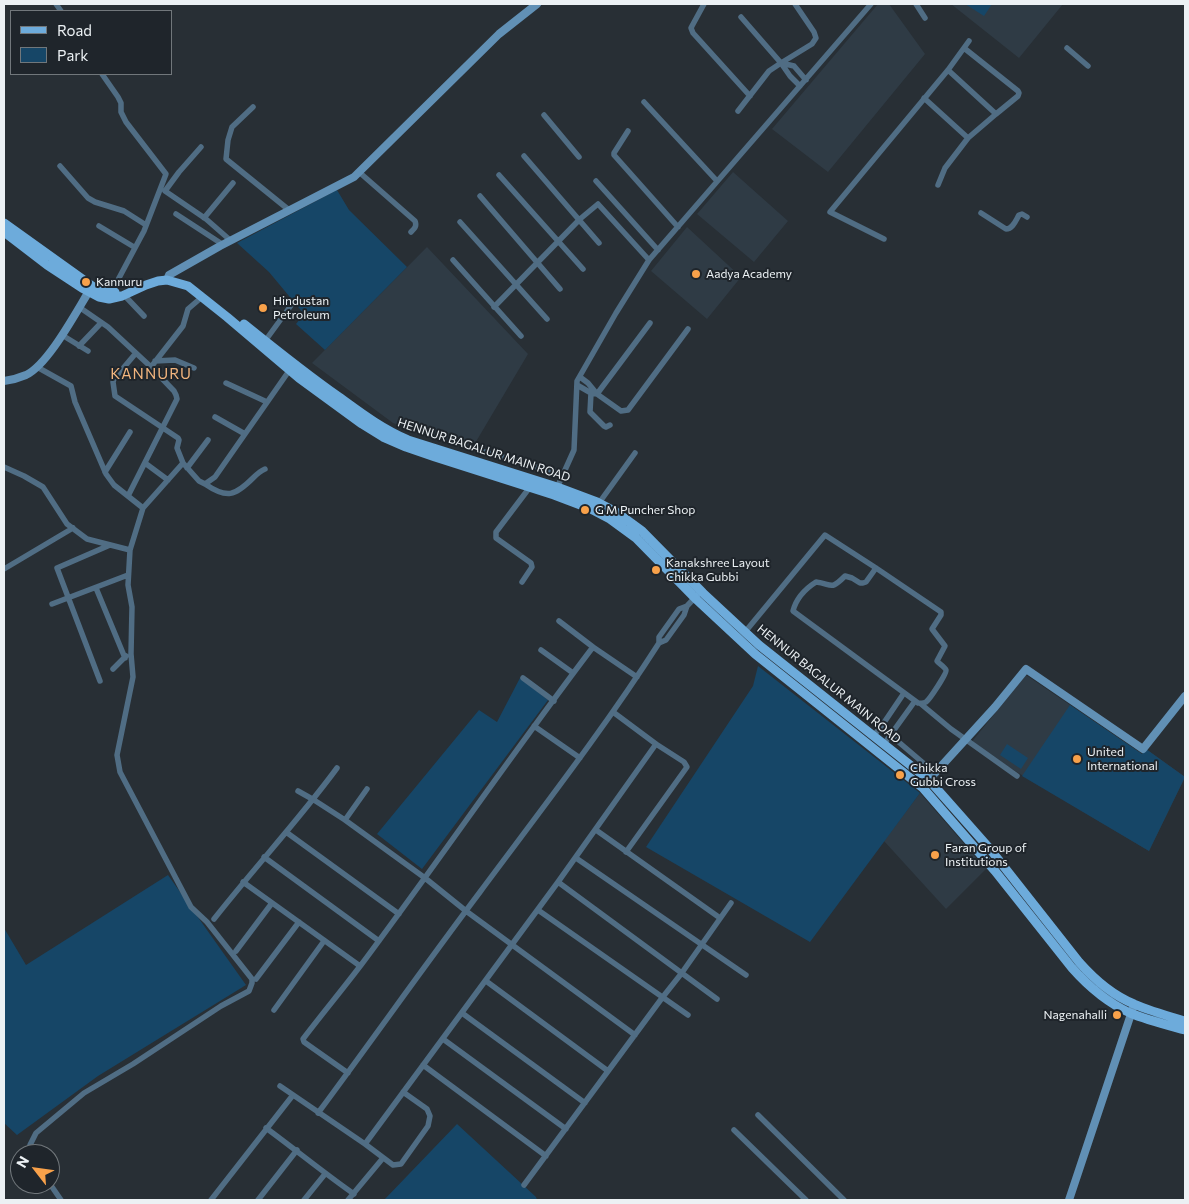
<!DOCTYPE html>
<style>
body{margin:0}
#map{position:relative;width:1189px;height:1204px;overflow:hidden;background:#282f35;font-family:Commissioner,sans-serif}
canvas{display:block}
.frame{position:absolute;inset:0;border:5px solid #ecf1f4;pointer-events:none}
.legend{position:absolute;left:10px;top:10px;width:162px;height:65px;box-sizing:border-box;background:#1f252b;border:1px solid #71777b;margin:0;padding:6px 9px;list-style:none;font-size:15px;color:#ecf1f4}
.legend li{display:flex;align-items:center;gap:10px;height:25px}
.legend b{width:25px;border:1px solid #71777b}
.north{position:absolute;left:10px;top:1144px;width:50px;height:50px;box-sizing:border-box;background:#1f252b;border:1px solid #71777b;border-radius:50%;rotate:300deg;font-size:14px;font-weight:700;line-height:20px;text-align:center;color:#ecf1f4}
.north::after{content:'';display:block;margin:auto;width:18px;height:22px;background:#f8a14a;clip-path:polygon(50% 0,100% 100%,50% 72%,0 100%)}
</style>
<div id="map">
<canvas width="1189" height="1204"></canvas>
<div class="frame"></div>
<ul class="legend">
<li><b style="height:6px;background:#6dabdb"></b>Road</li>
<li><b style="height:14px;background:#164667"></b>Park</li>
</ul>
<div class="north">N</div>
</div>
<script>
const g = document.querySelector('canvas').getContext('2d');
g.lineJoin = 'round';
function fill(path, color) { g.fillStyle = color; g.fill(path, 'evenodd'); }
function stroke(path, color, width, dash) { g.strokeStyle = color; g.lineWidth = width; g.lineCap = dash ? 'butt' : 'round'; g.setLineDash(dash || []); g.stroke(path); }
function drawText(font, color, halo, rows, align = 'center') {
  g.font = font + ' Commissioner,sans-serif'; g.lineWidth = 4; g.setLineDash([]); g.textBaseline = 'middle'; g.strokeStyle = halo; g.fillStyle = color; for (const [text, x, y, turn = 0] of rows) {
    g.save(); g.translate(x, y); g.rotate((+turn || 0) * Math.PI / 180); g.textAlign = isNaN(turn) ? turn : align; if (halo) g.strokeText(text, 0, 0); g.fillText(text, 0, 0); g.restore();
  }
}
fill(new Path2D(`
 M878,4h11l36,50 -97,118 -56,-43z
 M951,4h112l-44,54z
 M733,172l55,49 -34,41 -57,-48z
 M687,227l54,50 -34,42 -56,-48z
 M427,247l101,107 -57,96 -78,-27 -81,-60z
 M1026,675l116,79 4,-5 39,28 -36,74 -179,-107z
 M920,793l66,76 -40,40 -62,-68z`), '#2f3b45');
fill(new Path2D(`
 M965,4h27l-8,12z
 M337,190l12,20 58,57 -82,83 -29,-26 8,-10 -35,-42 -32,-29z
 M758,666l162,127 -110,149 -164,-95 107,-161z
 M520,678l28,22 -126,169 -45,-35 102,-124 18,12z
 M1070,705l72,49 4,-5 39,28 -36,74 -127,-75z
 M1007,744l21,14 -7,11 -21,-14z
 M168,875l78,110 -148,91 -81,59 -13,-12v-195l22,37z
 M457,1124l79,73 1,3h-153z`), '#164667');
stroke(new Path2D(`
 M56,4l5,7
 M704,4l-12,22 -1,2 2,5 57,63
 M795,4l19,28 2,6 -4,6 -31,19 13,3 12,14
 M916,4l9,14
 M741,17l40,46 9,13 10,10
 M964,48l54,43 1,2 -1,3 -22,18
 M1067,48l21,18
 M102,74l16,23 3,6v9l5,10 40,52 -22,57 -33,62
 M924,98l44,40
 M644,102l73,79
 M253,107l-21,20 -4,13 -2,19 63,51
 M738,111l31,-40 12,-8
 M544,115l35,42
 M628,131l-14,22v2l64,72
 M201,147l-22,25 -14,19 41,28 24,21
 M524,156l75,87
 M60,166l28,32 7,4 29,9 22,14
 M359,172l56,49c2,5 0,7 -4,11
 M499,175l84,94
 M596,181l62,69
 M938,185l7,-17 23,-30 28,-24 -48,-44
 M480,196l80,93
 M981,213l25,16c7,0 10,-9 13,-14l3,-1 5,3
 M176,214l46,30
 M204,218l29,-35
 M460,222l87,97
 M99,226l35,21
 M884,239l-54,-27 118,-142 21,-29
 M453,260l68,76
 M124,295l20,21
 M79,307l29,20 43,40 23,24 2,4 1,4 -49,97
 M494,307l86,-88 18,-15 51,56
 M650,323l-53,71 24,17 7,-1 60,-81
 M62,335l26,16
 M265,341l27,-37
 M79,346l22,-23
 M136,353l-22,26 -1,3 2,14 63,42 1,2 -2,8 6,15
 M155,361l20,-1 19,8
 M37,367l34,19 4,16 31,72 8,11 29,23
 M151,367l32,-41 5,-17 14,-12
 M226,383l41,19
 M577,385l14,8 6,1 -9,-11 -8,-6
 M591,393l-1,19 14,14 2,1 4,-2
 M215,417l30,17
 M485,452l77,22
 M145,463l23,17
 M4,467l20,9 19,11 24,37 20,15 43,11 -2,35 4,22 -1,47 2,23 -16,78 3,17 71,135 16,15 45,57v4l-3,8 -28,15 -88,58 -49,29 -48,40 -6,12v6l1,3
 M187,468l21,-28
 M105,472l25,-40
 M205,484c22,15 30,12 48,-6 4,-4 7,-7 12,-9
 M556,490l18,-40 3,-69 39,-68 33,-53 222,-256
 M599,503l36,-50
 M130,550l13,-42 40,-45 16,18 6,3 10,-7 76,-109
 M4,569l69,-41
 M522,582l10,-15 -1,-4 -35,-25v-6l34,-45
 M96,588l29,70
 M52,604l76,-29
 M687,606l-8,3 -20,28v6l7,-3 18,-25 3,-9 14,-15
 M559,621l34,26
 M745,632l80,-97 51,33 65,44v3l-9,14 13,17 -8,15c1,2 8,6 9,9 1,3 -16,29 -20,32 -3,2 -5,1 -8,1l-125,-92c3,-12 12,-22 23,-29 17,2 14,9 29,-6l7,2 8,5h3l3,-1 10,-14
 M541,650l32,23
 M113,669l13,-13
 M523,678l31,23
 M100,681l-43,-113 53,-23
 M921,704l30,25 66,47
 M534,726l46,32
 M881,727l54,46
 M873,736l8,-9 23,-34
 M884,744l31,-43
 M298,791l16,9 31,20 80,58 41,33 169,124
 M345,820l22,-31
 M596,830l124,88
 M286,832l113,82
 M626,852l61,-85 -3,-5 -28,-18
 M264,857l115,84
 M576,858l170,117
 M243,882l117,84
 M558,882l159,117
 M538,910l150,105
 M214,919c40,-51 84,-98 123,-151
 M236,951l36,-48
 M256,979l43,-57
 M486,981l122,90
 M274,1010l50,-69
 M462,1013l123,90
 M443,1039l123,90
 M423,1065l123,91
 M348,1073l-44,-31 -1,-3c19,-25 39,-49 58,-74 79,-106 153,-214 232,-318l44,30
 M280,1086l85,58 28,21 8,-1 27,-38 2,-10 -3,-7 -24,-17
 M318,1113c55,-74 107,-148 162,-221 61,-82 124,-163 179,-249
 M758,1115l86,85
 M266,1128c30,22 58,45 88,66
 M734,1130l72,70
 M365,1144l193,-262 98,-138 -43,-32
 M50,1184l11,16
 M524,1185l138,-187 19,-24 50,-71
 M211,1200l82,-105
 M258,1200l39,-50
 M304,1200l21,-26
 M348,1200l35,-42`), '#506d84', 5.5);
stroke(new Path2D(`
 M167,280l2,-5 51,-29 134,-69 145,-143 38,-30
 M4,381c7,-1 15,-3 22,-6 23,-11 51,-65 65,-87
 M929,780l6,-7 60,-66 31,-38 117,80 42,-53
 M1069,1200l64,-192`), '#6190b5', 8);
stroke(new Path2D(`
 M4,223l88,63c7,4 15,8 23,6
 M4,232l43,33 35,23 17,9 10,2 13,-3 24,-11 12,-4 9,-1 21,6 39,31 72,61 63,46 21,13 23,10 29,10 119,38 37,14 19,10 26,19 61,62 58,54 168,134 72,83 77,97c16,18 36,35 58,45 17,7 37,12 55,17
 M244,324c31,25 62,50 95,73 22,16 43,32 69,43l149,47 40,15 19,10 26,19 61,62 56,52 170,135 61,69 89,113c15,17 33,33 55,42 16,7 34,12 51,17`), '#6dabdb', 9);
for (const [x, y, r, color] of [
 [696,274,5,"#f8a14a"],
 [86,282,5,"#f8a14a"],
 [263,308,5,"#f8a14a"],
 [585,510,5,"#f8a14a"],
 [656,570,5,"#f8a14a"],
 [1077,759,5,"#f8a14a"],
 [900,775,5,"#f8a14a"],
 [935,855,5,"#f8a14a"],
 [1117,1015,5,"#f8a14a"]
]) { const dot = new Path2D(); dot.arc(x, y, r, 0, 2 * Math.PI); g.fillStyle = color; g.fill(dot); stroke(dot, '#1f252b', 2); }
drawText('12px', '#ecf1f4', '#1f252b', [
 ["Aadya Academy",706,274],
 ["Kannuru",96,282],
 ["Hindustan",273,301],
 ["Petroleum",273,315],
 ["G M Puncher Shop",595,510],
 ["Kanakshree Layout",666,563],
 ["Chikka Gubbi",666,577],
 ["United",1087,752],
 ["International",1087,766],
 ["Chikka",910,768],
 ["Gubbi Cross",910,782],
 ["Faran Group of",945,848],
 ["Institutions",945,862],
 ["Nagenahalli",1107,1015,"right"]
], 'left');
drawText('12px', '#ecf1f4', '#1f252b', [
 ["HENNUR BAGALUR MAIN ROAD",484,450,18],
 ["HENNUR BAGALUR MAIN ROAD",829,684,39]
]);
g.letterSpacing = '1px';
drawText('15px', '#f2b57e', '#1f252b', [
 ["KANNURU",151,374]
]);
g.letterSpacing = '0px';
</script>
